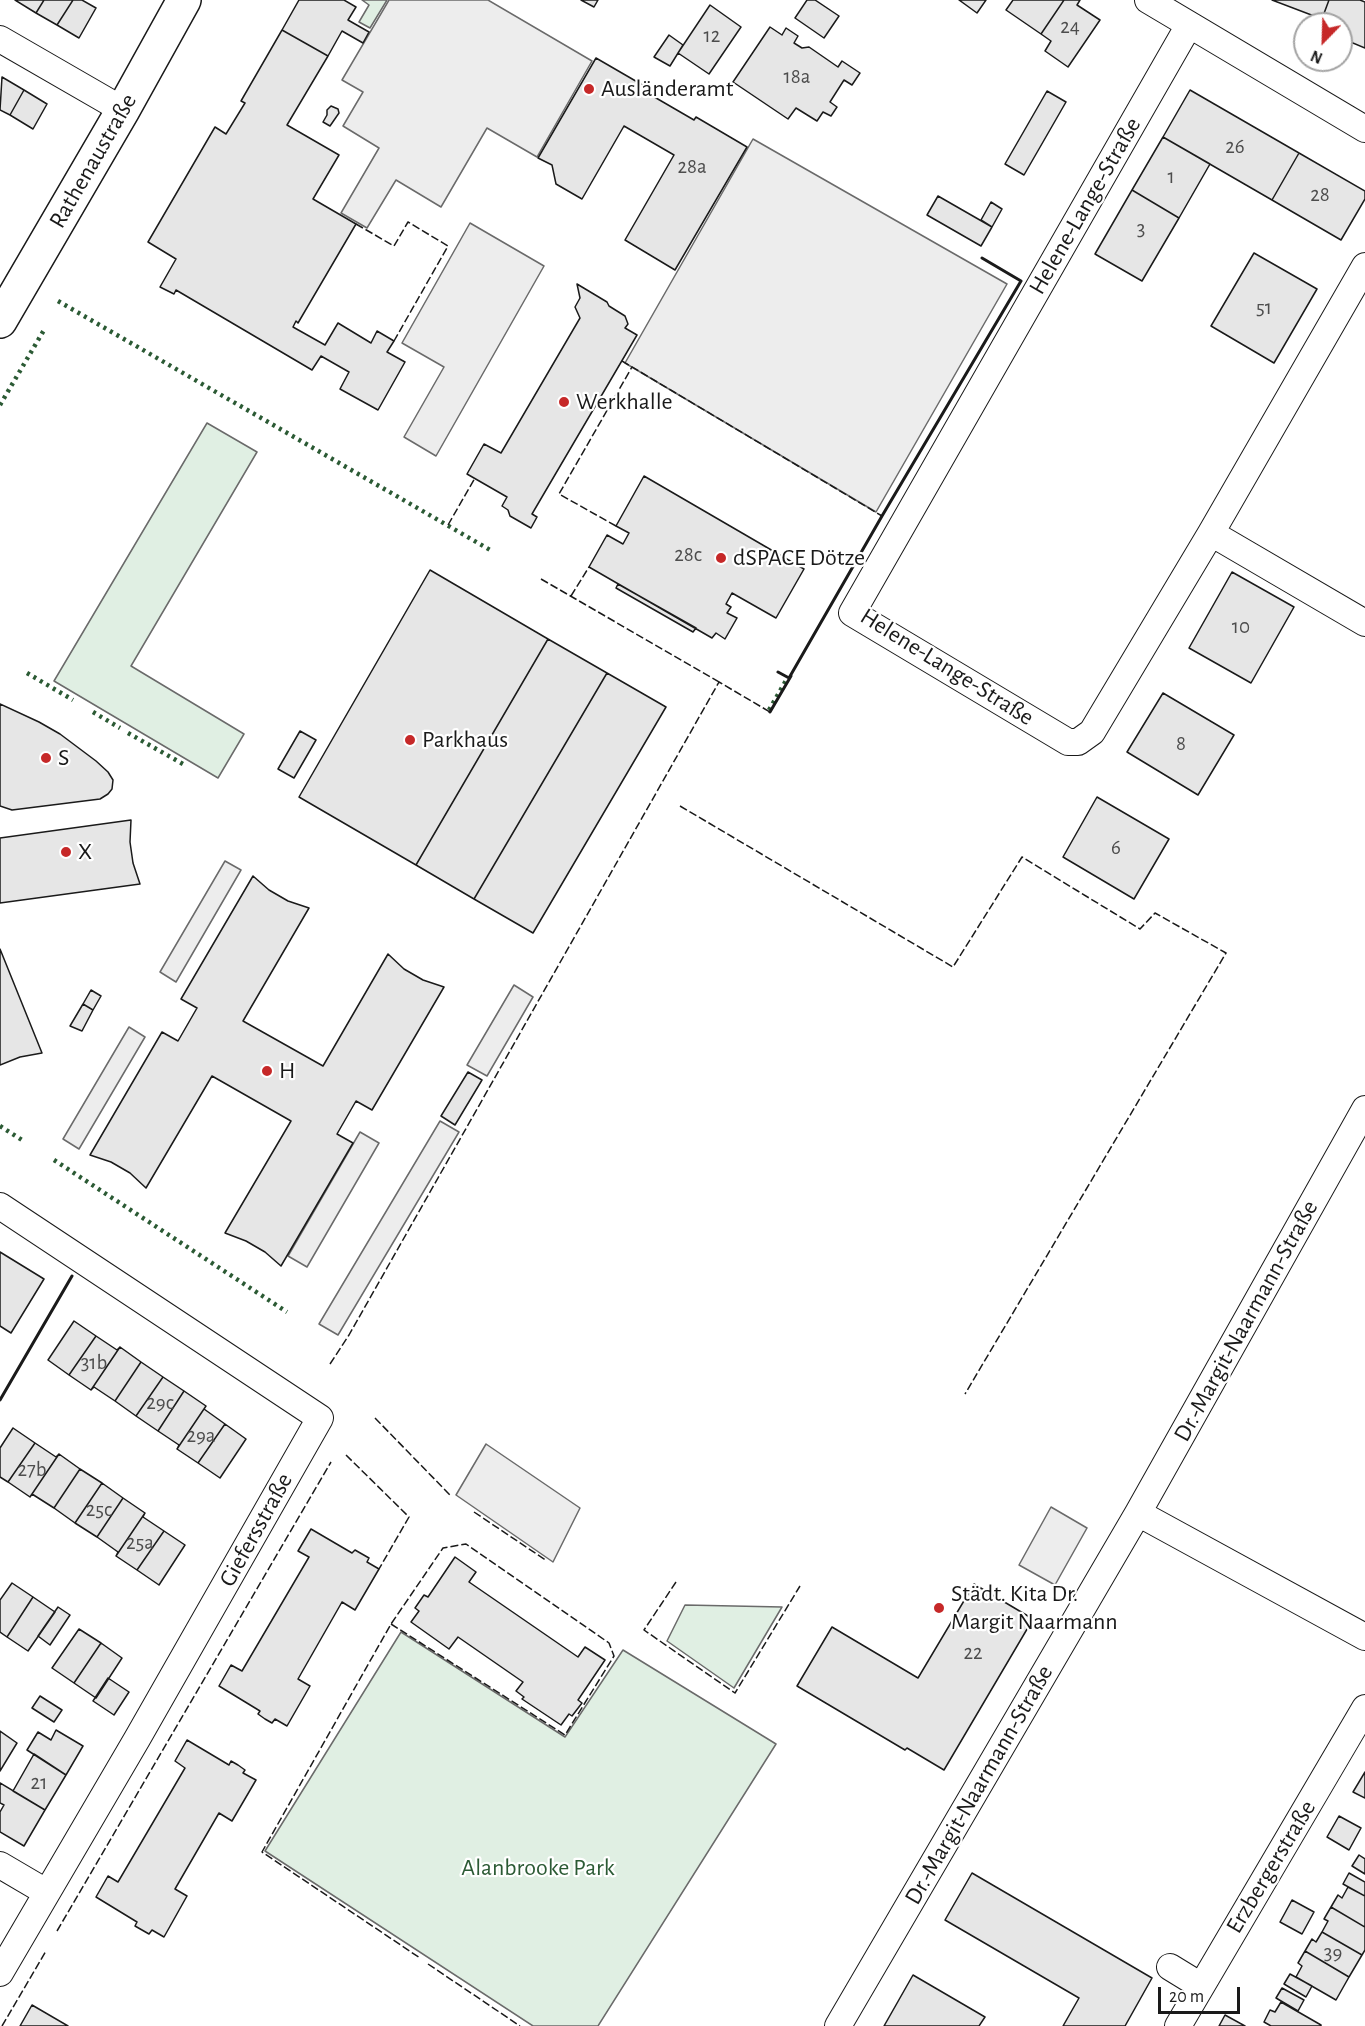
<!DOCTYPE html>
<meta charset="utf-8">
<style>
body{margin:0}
#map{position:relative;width:1365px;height:2026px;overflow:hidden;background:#fff;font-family:"Alegreya Sans",sans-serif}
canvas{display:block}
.north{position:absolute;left:1293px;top:12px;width:60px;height:60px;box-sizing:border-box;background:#fff;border:2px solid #a3a3a3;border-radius:50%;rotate:203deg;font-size:16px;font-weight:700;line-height:24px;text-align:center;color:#1a1a1a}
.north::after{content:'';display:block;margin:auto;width:21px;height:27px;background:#c62828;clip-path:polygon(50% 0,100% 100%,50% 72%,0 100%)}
.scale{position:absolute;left:1158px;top:1987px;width:82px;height:27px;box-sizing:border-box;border:3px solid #1a1a1a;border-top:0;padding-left:8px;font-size:18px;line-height:21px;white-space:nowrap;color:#1a1a1a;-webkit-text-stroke:4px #fff;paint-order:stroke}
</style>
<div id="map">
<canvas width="1365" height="2026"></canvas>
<div class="north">N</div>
<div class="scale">20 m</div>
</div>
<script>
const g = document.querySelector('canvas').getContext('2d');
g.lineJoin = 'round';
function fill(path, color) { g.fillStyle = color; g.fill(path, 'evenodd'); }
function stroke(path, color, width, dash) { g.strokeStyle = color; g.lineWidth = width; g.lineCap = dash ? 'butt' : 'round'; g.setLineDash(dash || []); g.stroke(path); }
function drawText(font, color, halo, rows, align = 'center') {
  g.font = font + ' "Alegreya Sans",sans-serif'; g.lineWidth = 4.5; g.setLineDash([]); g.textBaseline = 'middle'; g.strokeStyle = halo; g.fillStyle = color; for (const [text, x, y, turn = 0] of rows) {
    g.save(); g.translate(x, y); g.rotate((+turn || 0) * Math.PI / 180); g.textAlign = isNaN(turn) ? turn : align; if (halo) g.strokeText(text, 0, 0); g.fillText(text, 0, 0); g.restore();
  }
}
const green = new Path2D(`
 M362,0h25l-17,28 -11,-6 10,-17z
 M207,423l50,29 -126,214 113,68 -26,44 -164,-97z
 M685,1605l97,2 -48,81 -67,-47z
 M401,1632l164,105 58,-87 153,94 -178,282h-65l-268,-175z`);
fill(green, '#e0efe3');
stroke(green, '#6a6a6a', 1.5);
const parking = new Path2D(`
 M389,0h99l104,61 -55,96 -50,-29 -46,79 -45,-27 -29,48 -26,-15 38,-65 -36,-22 20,-34 -21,-12z
 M753,139l254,145 -131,228 -251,-149z
 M470,223l74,43 -108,190 -32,-19 40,-70 -42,-24z
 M225,861l16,9 -65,112 -16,-10z
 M514,985l19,12 -46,79 -20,-11z
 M129,1027l16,10 -66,112 -16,-10z
 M440,1121l19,11 -121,203 -19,-11z
 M360,1132l19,11 -72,124 -19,-11z
 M486,1444l94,64 -27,54 -97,-67z
 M1051,1507l36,21 -32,57 -36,-20z`);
fill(parking, '#ededed');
stroke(parking, '#6a6a6a', 1.5);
const building = new Path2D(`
 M15,0h29l-8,13z
 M44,0h29l-16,25 -21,-12z
 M73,0h9l14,8 -17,30 -22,-13z
 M299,0h45l12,7 -8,13 21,12 -6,11 -21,-12 -14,25 -46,-26z
 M581,0h17l-4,7z
 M807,0h8l24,16 -15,22 -29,-20z
 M959,0h27l-9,13z
 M1013,0h51l-23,34 -35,-24z
 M1064,0h16l-3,5 23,15 -32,47 -23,-16 6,-10 -10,-7z
 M1272,0h57l-7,19z
 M1329,0h31l5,2v46l-24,-10v-14h-21z
 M710,5l31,22 -32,47 -31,-21z
 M770,27l12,8 4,-7 12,8 -4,7 8,5 7,-1 29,20 4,-6 18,12 -8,12 -8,-5 -14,22 7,5 -6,9 -8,-4 -6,9 -21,-13 -8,11 -55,-37z
 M282,30l46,26 -41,69 52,30 -26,44 43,25 -58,99 -2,-2 -3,6 32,18 13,-22 33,20 6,-12 17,10 -7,11 18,10 -27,48 -38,-21 9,-17 -28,-16 -9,14 -136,-80 -2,4 -14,-7 16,-28 -28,-17 67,-115 11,7 19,-31 -4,-2z
 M669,35l14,10 -13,21 -16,-9z
 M596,58l50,29 -2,4 50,29 2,-3 51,30 -72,123 -50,-30 49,-85 -50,-29 -42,73 -26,-15 -4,-19 -14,-7z
 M2,77l22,13 -14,25 -10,-5z
 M24,90l23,14 -14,25 -23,-14z
 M1190,90l109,63 -27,47 -109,-63z
 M1047,91l19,11 -42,73 -19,-11z
 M331,106l7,3 1,4 -9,13 -7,-4 4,-7v-5z
 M1163,137l47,27 -31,54 -47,-28z
 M1299,153l66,38v8l-24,41 -69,-40z
 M1132,190l47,28 -37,63 -47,-27z
 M938,196l54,31 -11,19 -54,-31z
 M991,202l11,7 -10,18 -11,-7z
 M1254,253l63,36 -43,74 -63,-37z
 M577,284l30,18 2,4 16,10 3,8 -3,4 12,7 -105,179 5,3 -6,11 -21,-12 -2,-6 -6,-4 5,-9 -40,-23 17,-30 17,9 79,-135 -5,-11 5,-9z
 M644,476l160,93 -28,49 -44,-25 -6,11 5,3 -4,6 10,5 -12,21 -9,-6 -4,5 -123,-71 18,-32 16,9 6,-11 -13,-7z
 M430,570l118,69 -132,226 -117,-68z
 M1232,572l62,35 -43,76 -62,-35z
 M618,584l78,44 -3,4 -77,-44z
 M548,639l59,34 -133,226 -58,-34z
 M607,673l59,34 -133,226 -59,-34z
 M1163,693l71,42 -36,60 -71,-43z
 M0,704l39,18 21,12 36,27 12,11 5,8 -1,9 -4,5 -8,5 -88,11 -12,-4z
 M300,731l16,9 -22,38 -16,-9z
 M1097,797l72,42 -35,60 -71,-42z
 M131,820l-1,22 3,21 7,21 -140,19v-65z
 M253,876l16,14 19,11 21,7 -66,113 80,45 65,-112 16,15 19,11 21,7 -72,123 -16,-9 -19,33 16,9 -72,123 -16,-14 -19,-11 -21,-8 66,-112 -79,-45 -66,112 -16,-15 -19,-11 -21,-7 72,-123 16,9 19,-33 -16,-9z
 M0,949l42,104 -22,4 -20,8z
 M91,990l10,6 -8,14 -10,-6z
 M83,1004l10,6 -11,21 -12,-5z
 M468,1072l14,8 -27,45 -14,-9z
 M0,1252l44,27 -33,54 -11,-7z
 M74,1321l22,15 -27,39 -21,-15z
 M96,1336l21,14 3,-3 -29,43 -22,-15z
 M120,1347l21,15 -26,39 -21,-14 -3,3z
 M141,1362l22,15 -27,39 -21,-15z
 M163,1377l21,14 -26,40 -22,-15z
 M184,1391l22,15 -29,43 2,-4 -21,-14z
 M206,1406l-2,3 21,15 -27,39 -21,-14z
 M225,1424l21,15 -26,39 -22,-15z
 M13,1428l22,15 -27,39 -8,-5v-29z
 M35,1443l21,14 3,-3 -29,43 -22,-15z
 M59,1454l21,15 -26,39 -22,-14 -2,3z
 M80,1469l22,14 -27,40 -21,-15z
 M102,1483l21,15 -26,39 -22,-14z
 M123,1498l22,15 -29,43 2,-4 -21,-15z
 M145,1513l-2,4 21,14 -27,39 -21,-14z
 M311,1529l41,24 3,-3 14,8 -2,4 12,7 -24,41 -13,-8 -44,77 12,7 -23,40 -12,-7 -3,4 -7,-4 -7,-5 2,-3 -41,-25 12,-21 11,6 67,-114 -11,-6z
 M164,1531l21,14 -26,40 -22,-15z
 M455,1557l21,15 -7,10 109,75 7,-10 20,13 -27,40 4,3 -10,13 -3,-2 -8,11 -39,-26 2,-2 -8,-6 7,-9 -65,-45 -9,12 -38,-27 8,-11 -4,-3 9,-13 4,2z
 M12,1583l21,14 -26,40 -7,-5v-32z
 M974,1584l59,35 -89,151 -37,-22 -2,2 -108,-64 35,-59 86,51z
 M33,1597l22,15 -27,39 -21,-14z
 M58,1607l12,8 -20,30 -12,-9z
 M79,1629l22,14 -27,40 -22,-15z
 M101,1643l21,15 -26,40 -22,-15z
 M108,1678l21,14 -15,23 -21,-14z
 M40,1696l22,14 -8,12 -22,-14z
 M56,1730l27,16 -17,29 -39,-25 11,-18 13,8z
 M0,1731l17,12 -17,28z
 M187,1740l42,25 2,-4 7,4 7,5 -2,3 13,7 -24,41 -13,-8 -44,76 12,7 -23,41 -12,-7 -3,4 -14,-8 2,-4 -41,-25 12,-21 10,6 67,-114 -10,-7z
 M34,1754l32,21 -21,35 -32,-19z
 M1365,1772v26l-12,-6z
 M0,1783l45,27 -21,36 -24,-14v-20l4,-7 -4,-2z
 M1339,1816l22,12 -12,22 -22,-13z
 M1359,1855l6,4v15l-13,-8z
 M972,1873l180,105 -27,48h-62l16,-28 -134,-78z
 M1349,1873l16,9v14l-22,-12z
 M1348,1887l17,9v31l-34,-20 7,-12 4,3z
 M1292,1900l22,12 -12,22 -22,-12z
 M1331,1907l34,20v23l-3,5 -40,-23 6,-11 -4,-2z
 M1322,1932l40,23 -13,22 -44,-26 7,-12 4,3z
 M1305,1951l44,26 -13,23 -40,-23 6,-11 -4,-3z
 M1290,1974l22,12 -6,11 -22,-13z
 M913,1975l72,42 -6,9h-95z
 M1282,1988l22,12 -6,11 -22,-13z
 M1281,2002l40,23v1h-50l-7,-4 6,-12 5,2z
 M32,2005l36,21h-48z
 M1225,2015l20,11h-26z`);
fill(building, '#e6e6e6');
stroke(building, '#1a1a1a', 1.5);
const street = new Path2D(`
 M1148,0l217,129
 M1189,25l-337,588 216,129h10l14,-10 119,-199 154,-267
 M0,39l123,71
 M1211,533l154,90
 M0,1206l320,212 -183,321 -137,234
 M1138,1513l227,124
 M0,1865l46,27
 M1170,1967l31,19
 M838,2026l300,-513 227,-404
 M1178,2026l187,-318`);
const secondary = new Path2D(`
 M0,321l123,-211 61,-110`);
stroke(street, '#1a1a1a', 28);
stroke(secondary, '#1a1a1a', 36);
stroke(street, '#fff', 26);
stroke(secondary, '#fff', 33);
stroke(new Path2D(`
 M58,301l434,250
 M0,405l44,-75
 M27,673l46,27
 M769,710l19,-33
 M93,712l27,16
 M128,733l55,31
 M0,1126l22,14
 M54,1160l233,152`), '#2b5a34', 4.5, [3, 4.5]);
stroke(new Path2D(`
 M356,224l38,22 14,-24 40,24 -54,95
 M622,361l260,155
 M448,525l27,-47
 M616,526l-57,-32 73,-127
 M541,579l180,104
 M571,596l18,-29
 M680,806l273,161 69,-110 118,72 15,-16 71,40 -261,441
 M330,1364l19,-29 370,-653 51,30
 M375,1418l75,77
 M346,1455l63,62 -30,52
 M474,1512l73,49
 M676,1582l-32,48 91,63 65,-107
 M391,1624l174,111 49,-79 -5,-13 -143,-99 -23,4 -52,76 -129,228 158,106
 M57,1931l274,-469
 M428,1964l92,62
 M2,2026l44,-75`), '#1a1a1a', 1.5, [8, 3]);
stroke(new Path2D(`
 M778,672l11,6 93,-162 139,-235 -39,-23
 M770,712l21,-36
 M0,1400l72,-124`), '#1a1a1a', 3);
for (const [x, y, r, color] of [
 [589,89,6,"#c62828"],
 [564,402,6,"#c62828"],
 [721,558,6,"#c62828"],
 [410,740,6,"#c62828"],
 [46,758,6,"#c62828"],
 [66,852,6,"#c62828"],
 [267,1071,6,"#c62828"],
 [939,1608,6,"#c62828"]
]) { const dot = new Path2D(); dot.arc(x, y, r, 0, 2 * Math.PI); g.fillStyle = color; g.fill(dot); stroke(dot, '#fff', 2); }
drawText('21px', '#4d4d4d', null, [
 ["24",1070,27],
 ["12",712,36],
 ["18a",797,77],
 ["26",1235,147],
 ["28a",692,167],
 ["1",1171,177],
 ["28",1320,195],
 ["3",1141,229],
 ["51",1264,308],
 ["28c",688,555],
 ["10",1241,627],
 ["8",1181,744],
 ["6",1116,848],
 ["31b",94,1363],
 ["29c",160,1403],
 ["29a",201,1436],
 ["27b",32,1470],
 ["25c",99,1510],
 ["25a",140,1543],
 ["22",973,1653],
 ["21",39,1783],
 ["39",1333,1953]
]);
drawText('24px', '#1a1a1a', '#fff', [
 ["Ausländeramt",601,89],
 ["Werkhalle",576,402],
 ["dSPACE Dötze",733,558],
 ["Parkhaus",422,740],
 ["S",58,758],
 ["X",78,852],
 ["H",279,1071],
 ["Städt. Kita Dr.",951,1594],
 ["Margit Naarmann",951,1622]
], 'left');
drawText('24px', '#1a1a1a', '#fff', [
 ["Rathenaustraße",93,161,-60],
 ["Helene-Lange-Straße",1085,206,-60],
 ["Helene-Lange-Straße",947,667,32],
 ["Dr.-Margit-Naarmann-Straße",1246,1321,-61],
 ["Giefersstraße",256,1530,-61],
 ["Dr.-Margit-Naarmann-Straße",979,1785,-60],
 ["Erzbergerstraße",1271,1867,-59]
]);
drawText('24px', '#2b5a34', '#fff', [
 ["Alanbrooke Park",538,1868]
]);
</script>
